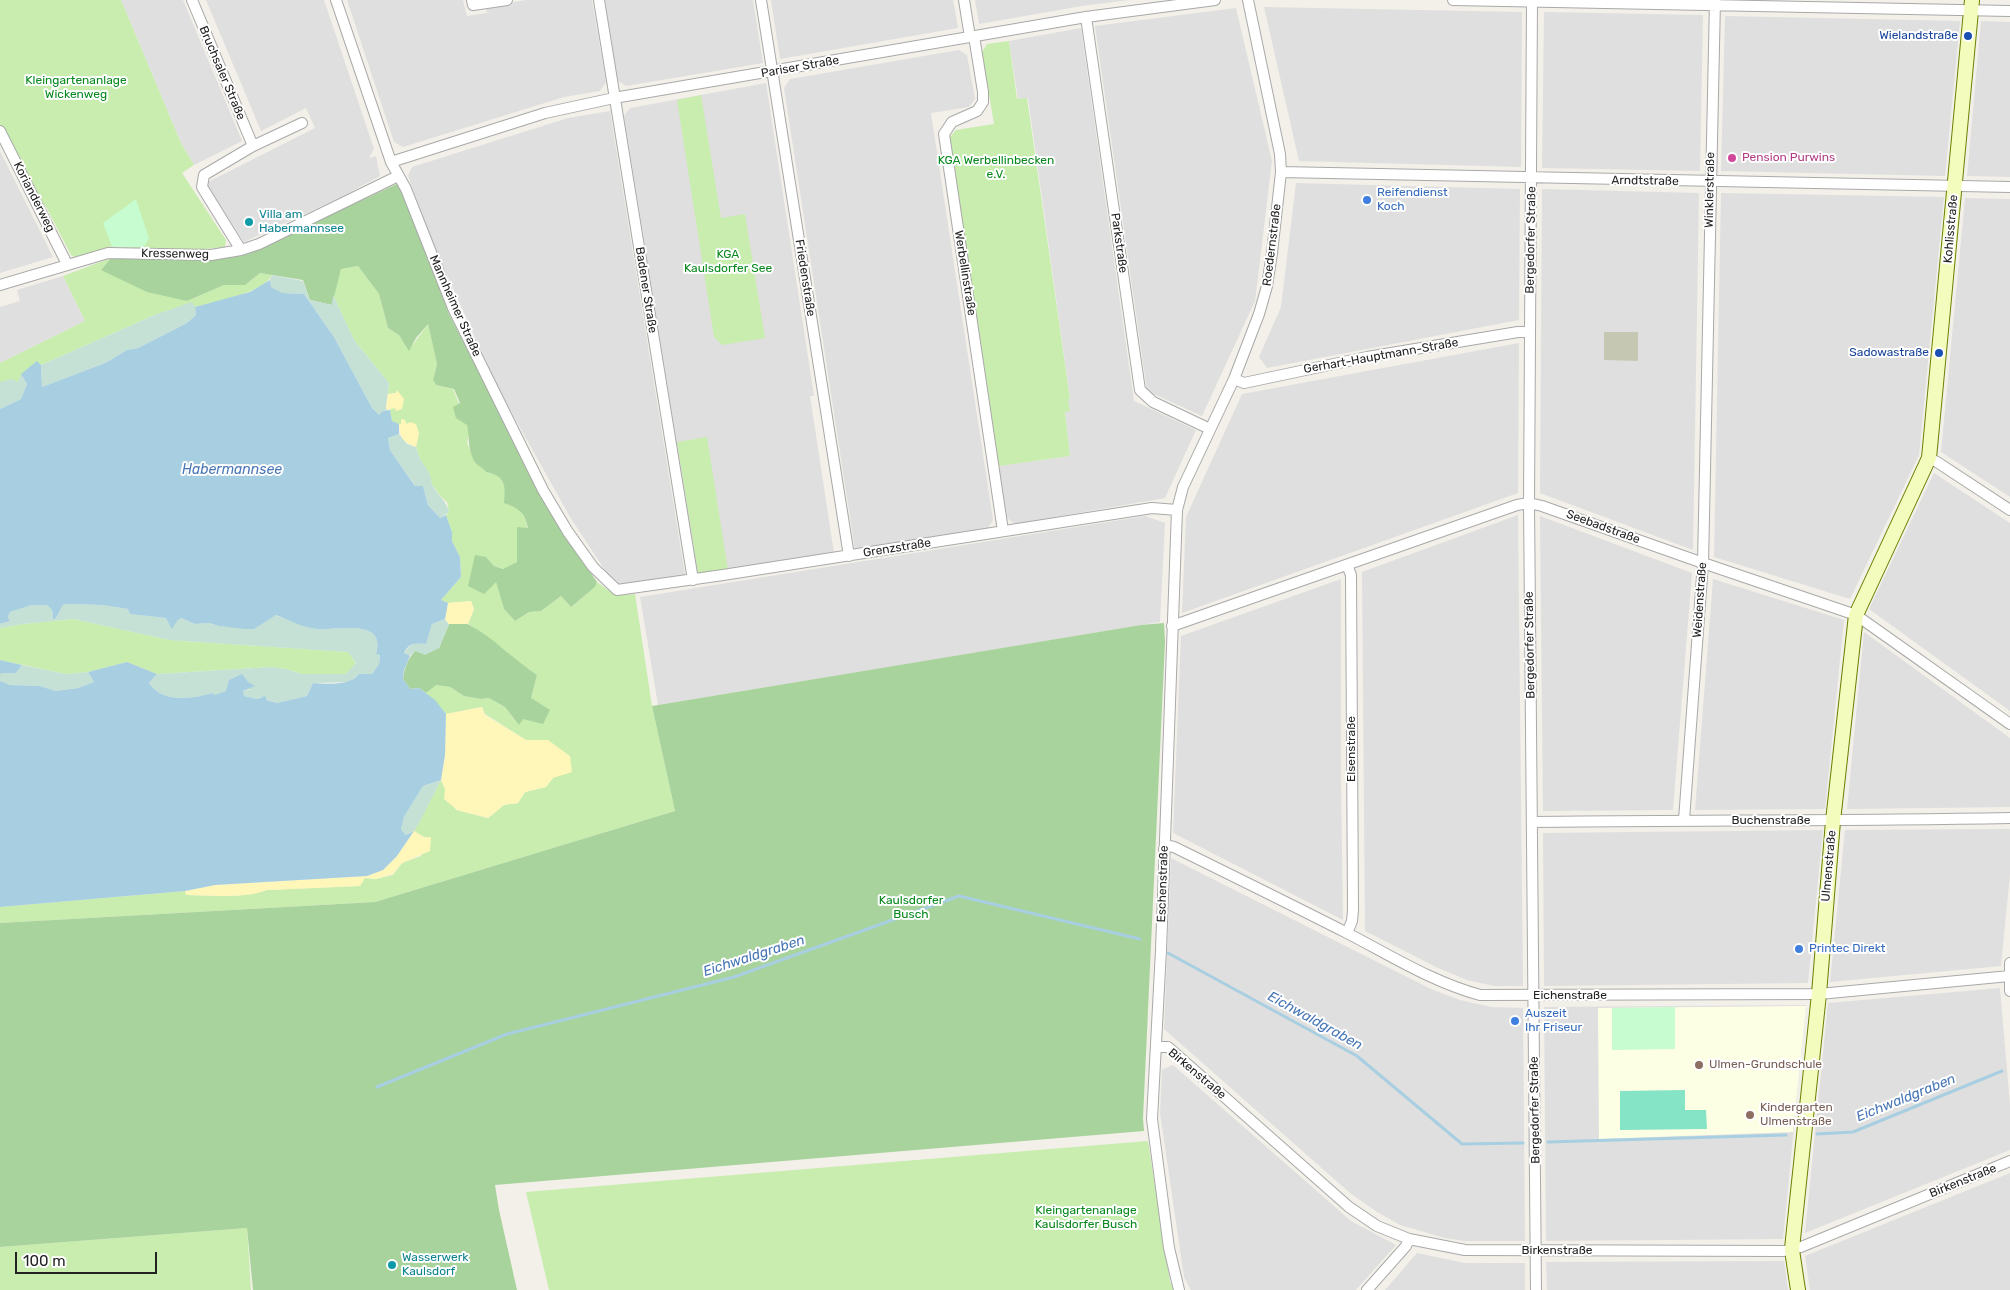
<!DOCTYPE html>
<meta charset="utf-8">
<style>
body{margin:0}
#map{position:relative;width:2010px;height:1290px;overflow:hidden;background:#f2f0e8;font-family:Rubik,sans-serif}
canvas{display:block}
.scale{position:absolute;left:15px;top:1252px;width:142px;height:22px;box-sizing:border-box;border:2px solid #222;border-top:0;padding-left:6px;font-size:15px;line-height:18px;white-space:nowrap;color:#222;-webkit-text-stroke:4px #fff;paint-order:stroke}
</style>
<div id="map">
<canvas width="2010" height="1290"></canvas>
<div class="scale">100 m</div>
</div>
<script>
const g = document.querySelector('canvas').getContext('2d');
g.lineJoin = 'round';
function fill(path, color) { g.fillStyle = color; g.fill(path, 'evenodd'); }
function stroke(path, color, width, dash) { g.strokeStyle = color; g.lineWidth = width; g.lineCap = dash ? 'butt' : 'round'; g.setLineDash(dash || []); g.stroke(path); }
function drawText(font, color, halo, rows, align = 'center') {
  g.font = font + ' Rubik,sans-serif'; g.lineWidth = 4; g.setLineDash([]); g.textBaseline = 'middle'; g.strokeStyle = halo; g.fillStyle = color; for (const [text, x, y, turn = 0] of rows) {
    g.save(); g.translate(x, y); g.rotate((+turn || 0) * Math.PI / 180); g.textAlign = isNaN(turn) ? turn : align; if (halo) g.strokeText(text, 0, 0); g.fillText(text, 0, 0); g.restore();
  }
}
fill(new Path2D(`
 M121,0h62l59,141 -48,24 -13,-22z
 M206,0h118l50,149 -5,9 7,-2 4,20 -39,21 -97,45 -38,-59 109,-55 -9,-20 -45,23z
 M347,0h116l4,16 20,-3 -1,-6 40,-7h66l14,82 -6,9 -36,6 -161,50 -9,-5z
 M605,0h148l10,63 -137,23 -8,-5z
 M771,0h182l5,28 -178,31z
 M975,0h154l-47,6 -103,18z
 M1264,7l258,5 -1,155 -222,-6z
 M1236,8l36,153 -17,140 -53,115 -55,-25 -52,-365z
 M1544,12l159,3 -3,156 -158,-3z
 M1725,16l235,5 -15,155 -224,-5z
 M1981,21l29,1v155l-43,-1z
 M1081,28l53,373 62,29 -31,68 -150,26 -8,-6 -8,-52 71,-10 -5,-45 3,-12 2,-1 -42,-300 -10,1 -9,-58z
 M959,50l8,5 8,44 -6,8 -38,6 62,407 -5,8 -133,22 -71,-462 6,-9z
 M766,83l48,313h-4l24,157 -126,20v-1l-10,1 -74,-457 6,-8z
 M610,111l75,464 -69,12 -46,-70 -72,-129 -64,-142 -26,-70 4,-9 156,-49z
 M0,151l53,106 -53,16z
 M1296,183l224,6 -1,131 -252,48 -8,-11 22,-50z
 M1542,189l157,4 -6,357 -153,-57z
 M1721,193l223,4 -25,258 -69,144 -136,-42z
 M1965,198l45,1v298l-69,-45z
 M63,276l22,45 -85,42v-56l20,-6 -3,-11z
 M1519,343l-1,150 -336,120 4,-96 56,-123z
 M1934,473l76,50v188l-141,-102z
 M1518,515l5,471h-29l-27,-6 -29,-12 -73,-37 -3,-359z
 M1145,516l20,7 -5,99 -502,83 -18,-108z
 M1540,516l152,57 -19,237 -130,1z
 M1341,579v205l2,136 -170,-87 8,-197z
 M1713,579l131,41 -19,189 -130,1z
 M1864,632l146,106v69l-163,2z
 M2010,829v45l-9,92 -171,16 15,-152z
 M1823,830l-15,153 -264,3 -1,-153z
 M1171,858l260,131 29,11 32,7 31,1 2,233h-61l-19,-3 -45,-13 -23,-13 -27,-19 -186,-164z
 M2000,988l10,117v45l-205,83 23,-230z
 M1806,1005l-23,234 -237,2 -2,-234z
 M1173,1065l178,156 45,24 -40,45h-165l-7,-13 -24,-164 2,-43z
 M2010,1173v117h-200l-5,-34z
 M1417,1253l48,10h60v27h-140z
 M1784,1261l4,29h-241l-1,-28z`), '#e0dfdf');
fill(new Path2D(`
 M1806,1006l-13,126 -194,7 -1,-131z`), '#fdffe5');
fill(new Path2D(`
 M1604,332h34v29l-34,-1z`), '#c6c7b3');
fill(new Path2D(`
 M0,0h121l60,143 13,22 -12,8 44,67 -1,7 -28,3 -85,-3 -38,10 -3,-2 -25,-48 -6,-6 -40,-77z
 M1009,41l8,58 10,-1 43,301h-2l2,12 -5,1 5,44 -71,10 -49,-329 6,-7 38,-6 -12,-72 5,-8z
 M701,95l20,123 24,-4 20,124 -43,7 -8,-8 -37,-237z
 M111,258l-10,12 86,31 37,-16h21l15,-12 12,2c-8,18 -59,27 -77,32l-3,-4 -35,11 -116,51 -4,-3 -19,20h-18v-19l85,-42 -22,-45z
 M358,266l21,28 9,34 11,7 10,15 19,-26 9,40 -4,16 3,5 17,4 14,35 2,10 -2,9 8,20 9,5 2,4c19,4 20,13 19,31 14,5 20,10 23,26l-11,-1v34l-13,7 -10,-3 -8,-9 10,25 8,27 11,12 14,-9 12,-1 20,-15 10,11 24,-20 2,-5c15,11 19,14 38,12l17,112 23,105 -300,91 -375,21v-16l185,-16 1,4c26,0 57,4 81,-5l93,-4 5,-8 11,1 17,-4 9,-12 19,-7 3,-19 -10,-6 27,-51 15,30 32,8 16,-13 14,-2 7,-11 21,-5 7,-9 -5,-38h-22l-41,-26 -3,-7 -36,7 -20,-21 9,-8 15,2 14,9 17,3 8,-1 16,9 14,18 12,-27 6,-23 -18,-11 -14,-14 -37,-26 6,-15 -3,-8 -23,2 -7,-3 20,-23 -1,-20 -8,-16v-9l-6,-17 3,-3 -2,-10 -6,-5 -9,-13 -3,-11 -9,-13 -4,-13 3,-14 -12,-9 -6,1 -9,-4 -2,-11 1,-2h4v2l1,-17 -8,1 1,-11 -35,-43 -21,-45 8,-26z
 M707,437l21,133 -20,3v-1l-10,1 -21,-131z
 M73,619l97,21 179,12 7,12 -10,10h-44l-16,-5 -14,-2 -115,7 -30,-12 -39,10 -22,2 -66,-14v-32l23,-4z
 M1148,1141l22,141 5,8h-626l-23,-98z
 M247,1228l4,62h-251v-43z`), '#c8edae');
fill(new Path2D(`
 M399,183l50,131 62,121 66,118 20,29 -2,5 -24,20 -10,-11 -20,15 -12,1 -14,9 -11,-12 -8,-27 -12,12 -16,-8 7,-31 11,2 8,9 9,3 14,-7v-35l11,1c-3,-15 -9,-20 -24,-25 2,-18 1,-27 -18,-31 -3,-5 -9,-6 -12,-11 -7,-14 -4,-22 -7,-36l-11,-7 -3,-11 7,-4 -6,-14 -18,-4 -3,-5 4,-16 -9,-40 -12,14 -7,13 -10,-16 -11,-7 -9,-34 -21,-28 -17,3 -9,36 -22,-5 -7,-20 -43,-7 -15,12h-21l-37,16 -40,-9 -46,-22 10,-12 105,2 31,-7z
 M1164,623l1,19 -22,476 1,13 -649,54 4,25 18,80h-264l-6,-62 -247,19v-324l375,-21 300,-91 -23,-105 489,-81z
 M449,624c6,0 15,-2 20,1 23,11 46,36 68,50l-6,23 19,12 -7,14 -20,-5 -4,6 -14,-18 -16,-9 -8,1 -17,-3 -14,-9 -14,-2 -10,8 -7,-5 -9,1 -7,-10c1,-11 5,-20 12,-28l24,-3z`), '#a8d39c');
fill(new Path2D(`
 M272,275l31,6 7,19 22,5 1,-10 21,45 35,43 -3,24 1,3 -4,1 -4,5 -7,-8 -38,-71 -30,-43 -23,-1 -10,-6 -1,-7z
 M192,302l3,5 1,8 -9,8 -49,25 -11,2 -22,13 -63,24 -1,-22 116,-51z
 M21,374l6,10 -6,15 -21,10v-27l12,-3 6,3z
 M399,434l8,10 9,3c3,13 7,15 13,26 2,3 2,8 3,11 5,11 14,16 17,28l-9,6 -12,-13 -5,-19 -7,1 -26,-37 -2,-12z
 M67,604l35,1 26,4 3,5 35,4 4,4 7,-1 4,-3 14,6 14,-1 10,3 13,1 28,-2 15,-10c14,5 28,12 42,14 19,2 70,-12 59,24l4,1 -1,10 -7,10 -15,3 -9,5 -35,1 -6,13 -30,7 -17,-6 -3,2 -13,-3 -2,-5 10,-2 -26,2 -11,5 -3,-3c-20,6 -50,10 -63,-10l8,-9 115,-7 14,2 16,5h44l10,-11 -8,-11 -178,-12 -97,-21 -50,5 -23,4v-4l10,-3 -2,-4 2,-5 22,-7h15l5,5v5l4,3 7,-13z
 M445,619l4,5 -10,24 -14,7 -10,-4 -5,5 -6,-2c6,-11 10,-11 22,-11l6,-19z
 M22,665l44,9 22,-2 6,10 -16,6 -22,3 -16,-5 -30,-1 -10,-4v-8h16z
 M441,780l-23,45 -4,6 -8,4 -5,-6 3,-12 19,-31z`), '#c5e1d6');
fill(new Path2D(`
 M397,390l7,9 -2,10 -6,2 -1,-3 -8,2 -1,-3 2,-13 8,-1z
 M404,419l3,5 3,-2 6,2 3,9 -3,14c-12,-4 -17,-10 -17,-23h2v-4z
 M471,601l3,8 -6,15h-19l-4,-5 3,-16z
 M482,707l3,8 41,25h22l22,16 2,16 -19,6 -7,9 -21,5 -7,11 -14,2 -16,13 -31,-8 -13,-11 1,-10 -4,-9 4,-25 1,-41z
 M414,831l10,6h7l-1,14 -28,12 -9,11 -17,5 -11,-1 -5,8 -93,4c-24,9 -55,5 -81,5l-1,-4 30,-6 152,-9 16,-6 14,-14z`), '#fff6ba');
fill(new Path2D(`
 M136,199l13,39 -5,9h-32l-9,-24z
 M1675,1007v42l-63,1v-42z`), '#c6fccf');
fill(new Path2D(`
 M1685,1090v20h21l1,19 -87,1v-39z`), '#85e3c6');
fill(new Path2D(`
 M270,280l1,7 11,6 22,1 30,43 38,71 7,7 4,-4 7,-1 2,11 7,3v10l-11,4 2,12 25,36h8l5,19 12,13 6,-3 6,17v9l8,16 1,20 -20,23 7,3 -3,16 -13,5 -6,20c-11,-1 -17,-1 -22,9l6,3 -6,14 -1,9 7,10 9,-1 16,12 11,14 -1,41 -4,25 -18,6 -19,31 -3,12 5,6 8,-4 -17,25 -14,14 -16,6 -152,9 -30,6 -185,16v-226l10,4 30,1 16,5 22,-3 16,-6 -6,-10 39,-10 30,12 -8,9c13,20 43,16 63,10l3,2 11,-4 3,-11 13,-6 6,8 7,4 -12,5 1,5 13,3 8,-3 2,4 10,3 30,-7 6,-13c13,1 38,3 46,-9h13l7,-10 1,-9 -4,-1c11,-37 -40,-23 -59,-25 -14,-1 -28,-9 -41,-14l-22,14h-8l-27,-3 -10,-3 -14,1 -14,-6 -4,3 -5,8 -6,-11 -36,-4 -2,-5 -26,-4 -35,-1 -4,1 -7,13 -3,1 -1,-9 -5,-5h-15l-22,7 -2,5 2,4 -10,3v-215l21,-10 6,-15 -6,-10 16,-13 4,4 1,22 63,-24 22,-13 11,-2 49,-25 9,-8 -1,-8 55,-15z
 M0,660l22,5 -6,8h-15l-1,2z`), '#a8cfe1');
stroke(new Path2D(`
 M1168,953l189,103 105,88 61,-1
 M377,1087l130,-53 227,-57 225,-81 181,43
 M1817,1134l36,-2 149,-61
 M1548,1142l238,-7`), '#a8cfe1', 3);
const street = new Path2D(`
 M192,0l61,146
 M336,0l55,162 15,27 47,119 90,182 25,42 25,35 24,23 106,-15 429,-67 25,2
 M472,0l1,5 34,-5
 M599,0l94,580
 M761,0l88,556
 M964,0l6,37
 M1453,0l557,11
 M1532,0l-3,503 7,787
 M1086,17l54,373 13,12 57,27
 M974,36l9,56v10l-6,9 -25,11 -8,12 59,397
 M0,131l67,133
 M391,162l154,-49 69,-15 472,-81 129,-17
 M1281,172l729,15
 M241,250l-39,-63 2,-12 49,-29 49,-23
 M0,285l108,-32 103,2 30,-5 18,-6 139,-68
 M1234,379l10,4 123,-26 151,-25h12
 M1929,458l8,4 73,48
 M1172,626l345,-121 12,-2 13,3 161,57 153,52 154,109
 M1684,820l19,-257 12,-563
 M1532,822c160,-2 319,-1 478,-4
 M1164,849l5,-3 5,1c57,28 114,56 171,85 45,23 87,50 135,63l339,-1 191,-18
 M1347,933l5,-12 1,-11 -2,-335 -4,-10
 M2010,963v28
 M1156,1047h12l181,160 28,19 32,13 56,11 319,1 17,-4 209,-86
 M1179,1290l-10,-42 -17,-129 9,-169 16,-440 6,-23 51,-108 25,-65 8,-28 5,-33 9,-81 -1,-18 -32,-154
 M1367,1290l39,-44 3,-7`);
const secondary = new Path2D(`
 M1798,1290l-6,-40 1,-11 26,-245 14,-173 23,-206 73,-157 43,-458`);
stroke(street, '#a9a9a9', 12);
stroke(secondary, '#698101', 16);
stroke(street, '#fff', 10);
stroke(secondary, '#f4fcbd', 14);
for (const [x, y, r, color] of [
 [1968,36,5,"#1a4fb4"],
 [1732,158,5,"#d1479c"],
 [1367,200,5,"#3f7fe0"],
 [249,222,5,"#0f9aa8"],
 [1939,353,5,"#1a4fb4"],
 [1799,949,5,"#3f7fe0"],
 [1515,1021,5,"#3f7fe0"],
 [1699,1065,5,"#8d6e63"],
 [1750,1115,5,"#8d6e63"],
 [392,1265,5,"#0f9aa8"]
]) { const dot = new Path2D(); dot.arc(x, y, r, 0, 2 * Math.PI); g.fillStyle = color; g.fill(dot); stroke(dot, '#fff', 2); }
drawText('12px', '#164399', '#fff', [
 ["Wielandstraße",1958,36],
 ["Sadowastraße",1929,353]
], 'right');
drawText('12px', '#222', '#fff', [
 ["Pariser Straße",800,67,-10],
 ["Bruchsaler Straße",222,73,67],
 ["Arndtstraße",1645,181,1],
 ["Winklerstraße",1710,190,-89],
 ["Korianderweg",34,197,63],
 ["Kohlisstraße",1951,229,-85],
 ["Bergedorfer Straße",1531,240,-89],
 ["Parkstraße",1119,243,82],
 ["Roedernstraße",1272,245,-83],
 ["Kressenweg",175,254,1],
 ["Werbellinstraße",965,273,81],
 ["Friedenstraße",805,278,81],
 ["Badener Straße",646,290,81],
 ["Mannheimer Straße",455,306,66],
 ["Gerhart-Hauptmann-Straße",1381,356,-10],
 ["Seebadstraße",1603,527,20],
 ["Grenzstraße",897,548,-9],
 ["Weidenstraße",1700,600,-86],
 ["Bergedorfer Straße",1530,645,-91],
 ["Elsenstraße",1352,749,-90],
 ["Buchenstraße",1771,821],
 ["Ulmenstraße",1829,866,-85],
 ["Eschenstraße",1163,884,-88],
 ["Eichenstraße",1570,996],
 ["Birkenstraße",1197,1074,40],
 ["Bergedorfer Straße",1535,1110,-91],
 ["Birkenstraße",1963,1181,-22],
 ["Birkenstraße",1557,1251]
]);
drawText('12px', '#08881d', '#fff', [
 ["Kleingartenanlage",76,81],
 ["Wickenweg",76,95],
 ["KGA Werbellinbecken",996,161],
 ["e.V.",996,175],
 ["KGA",728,255],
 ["Kaulsdorfer See",728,269],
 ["Kaulsdorfer",911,901],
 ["Busch",911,915],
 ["Kleingartenanlage",1086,1211],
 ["Kaulsdorfer Busch",1086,1225]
]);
drawText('12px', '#b23c85', '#fff', [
 ["Pension Purwins",1742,158]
], 'left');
drawText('12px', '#366cbe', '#fff', [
 ["Reifendienst",1377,193],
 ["Koch",1377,207],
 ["Printec Direkt",1809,949],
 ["Auszeit",1525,1014],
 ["Ihr Friseur",1525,1028]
], 'left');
drawText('12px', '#0d838f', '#fff', [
 ["Villa am",259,215],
 ["Habermannsee",259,229],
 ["Wasserwerk",402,1258],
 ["Kaulsdorf",402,1272]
], 'left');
drawText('12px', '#785e54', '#fff', [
 ["Ulmen-Grundschule",1709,1065],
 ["Kindergarten",1760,1108],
 ["Ulmenstraße",1760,1122]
], 'left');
drawText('italic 14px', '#4977b6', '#fff', [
 ["Habermannsee",232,470],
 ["Eichwaldgraben",754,956,-18],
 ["Eichwaldgraben",1315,1021,29],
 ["Eichwaldgraben",1906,1098,-22]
]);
</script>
